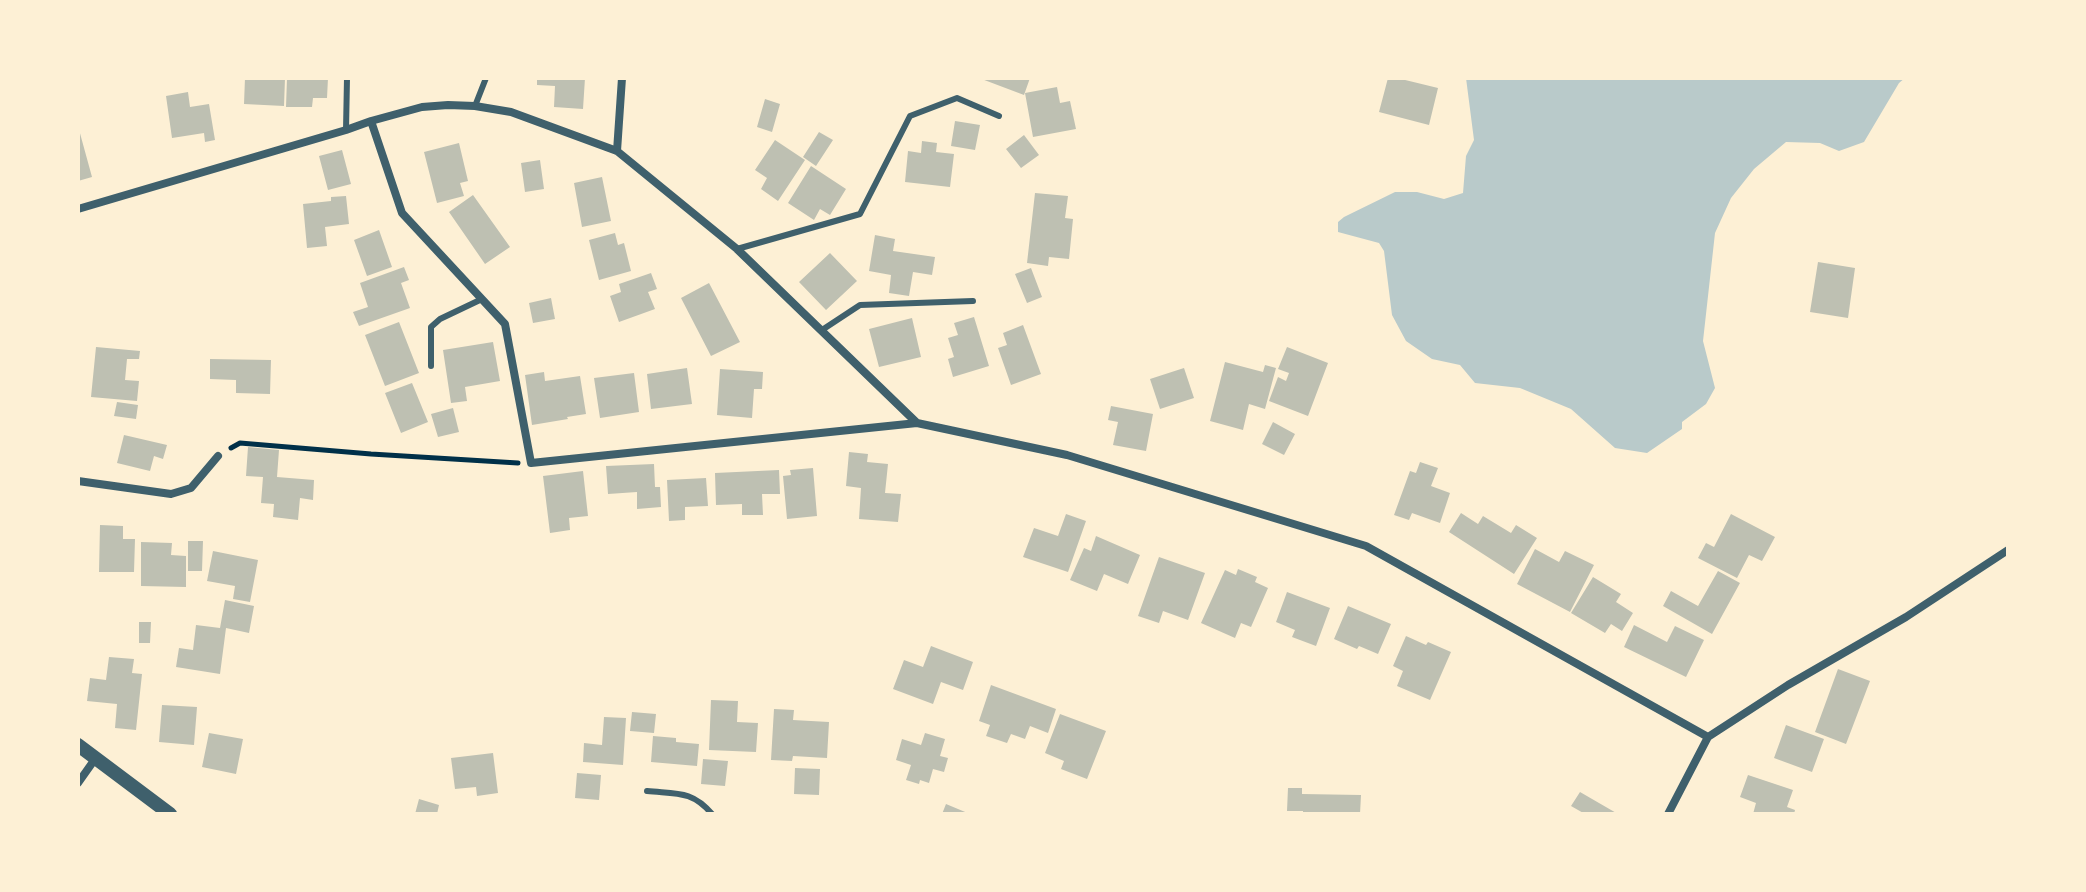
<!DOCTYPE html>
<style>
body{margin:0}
#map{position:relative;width:2086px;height:892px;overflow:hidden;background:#fdf0d5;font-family:"Fira Sans",sans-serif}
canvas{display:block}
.frame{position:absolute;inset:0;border:80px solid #fdf0d5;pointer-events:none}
</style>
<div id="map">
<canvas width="2086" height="892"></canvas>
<div class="frame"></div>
</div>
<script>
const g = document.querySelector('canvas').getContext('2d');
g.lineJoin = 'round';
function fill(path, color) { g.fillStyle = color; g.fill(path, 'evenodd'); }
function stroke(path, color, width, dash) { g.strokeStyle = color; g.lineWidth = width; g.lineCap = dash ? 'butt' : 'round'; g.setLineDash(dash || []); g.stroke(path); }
fill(new Path2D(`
 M1466,78h439l-6,5 -35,59 -25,9 -19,-8 -34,-1 -32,27 -23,29 -16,35 -12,108 12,47 -9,16 -24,18v7l-35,24 -32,-5 -44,-39 -51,-21 -45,-5 -15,-18 -28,-6 -26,-18 -14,-26 -8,-64 -5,-8 -41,-11v-10l6,-5 51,-25h22l27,7 19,-6 3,-37 8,-16z`), '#b9caca');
fill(new Path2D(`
 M245,78h40l-1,28 -40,-2z
 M287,78h41l-1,20h-14l-1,9h-26z
 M537,78h48l-2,31 -29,-2 1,-21 -18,-1z
 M979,78h51l-6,17z
 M1388,78h9l41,10 -9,37 -50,-13z
 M1057,87l3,16 10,-2 6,28 -43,8 -8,-44z
 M188,92l2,15 19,-3 6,36 -10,2 -1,-9 -32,5 -6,-42z
 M765,99l15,5 -8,28 -15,-5z
 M955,121l25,4 -5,25 -24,-4z
 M78,126l14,51 -14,4z
 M819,132l14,8 -17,26 -13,-9z
 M1024,135l15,20 -18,13 -15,-19z
 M775,140l30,20 -27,41 -17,-12 6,-11 -12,-8z
 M922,141l15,2 -1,9 18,2 -4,33 -45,-5 3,-31 13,2z
 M459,143l9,38 -8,2 4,13 -27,7 -13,-51z
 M342,150l9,34 -23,6 -9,-34z
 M540,160l4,29 -19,3 -4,-29z
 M811,166l35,23 -16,26 -10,-6 -6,11 -26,-17z
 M602,177l9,44 -29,6 -8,-44z
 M1035,193l33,3 -3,22 8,1 -4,40 -20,-2 -1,9 -21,-3z
 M473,195l37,52 -25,17 -36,-52z
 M346,196l3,28 -24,3 2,19 -20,2 -4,-44 28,-3v-4z
 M379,230l13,37 -25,9 -13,-36z
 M615,233l3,12 6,-2 7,28 -32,9 -10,-40z
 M875,235l20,4 -2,12 42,6 -3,18 -19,-3 -4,24 -20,-3 2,-18 -22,-4z
 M830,253l27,28 -31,29 -27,-28z
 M1818,262l37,6 -7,50 -38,-6z
 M404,267l5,13 -8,3 9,25 -51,18 -6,-14 15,-5 -8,-24z
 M1031,268l11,29 -15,6 -12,-29z
 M651,273l6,16 -9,3 7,17 -36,13 -9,-26 11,-4 -2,-8z
 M709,283l31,59 -29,14 -30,-58z
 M551,298l4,21 -22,4 -4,-20z
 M974,317l15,49 -36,11 -5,-18 6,-2 -6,-19 10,-3 -4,-12z
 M912,318l9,39 -42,10 -10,-38z
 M399,322l20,51 -34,13 -20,-51z
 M1023,325l18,49 -30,11 -13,-37 9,-3 -4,-12z
 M493,342l7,39 -35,6 2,14 -16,2 -8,-53z
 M96,347l44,4 -1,8h-12l-2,21 14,1 -2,20 -46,-4z
 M1287,347l41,16 -20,53 -39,-15 9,-24 8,4 3,-8 -11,-4z
 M210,359l61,1 -1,34 -34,-1v-13l-26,-1z
 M1225,362l38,10 2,-7 11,3 -11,41 -16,-5 -6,26 -33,-9z
 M687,368l5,36 -41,5 -4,-35z
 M1184,368l10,30 -34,11 -10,-30z
 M720,369l43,3 -1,17h-8l-2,29 -35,-3z
 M544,372l1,9 35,-5 6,38 -19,3 1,2 -36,6 -7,-50z
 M634,373l5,39 -39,6 -6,-40z
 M412,383l16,39 -27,11 -16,-40z
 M117,402l21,3 -2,14 -22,-3z
 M1111,406l42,8 -7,37 -33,-6 5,-23 -10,-2z
 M453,408l6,24 -21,5 -7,-23z
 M1273,422l22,12 -11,21 -22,-11z
 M124,435l43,10 -4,14 -9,-3 -4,15 -33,-8z
 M248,447l31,3 -2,27 37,3 -1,20 -13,-2 -2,22 -25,-3 1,-13 -13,-1 2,-26 -17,-1z
 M849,452l19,2 -1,8 21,2 -3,29 16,1 -3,28 -39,-3 2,-31 -15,-2z
 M1420,462l18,6 -7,18 19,7 -10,30 -28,-10 -3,7 -15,-5 16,-44 6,2z
 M654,464l1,23h5l1,20 -24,2v-17l-29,2 -2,-28z
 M813,468l4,48 -30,3 -4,-43 8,-1 -1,-5z
 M779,470l1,24h-18l1,21h-21v-11l-26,1 -1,-32z
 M583,471l5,45 -19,2 1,12 -20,3 -7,-57z
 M706,478l2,28 -23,1v13l-16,1 -2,-41z
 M1461,513l17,11 5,-8 28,17 5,-8 21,13 -23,36 -65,-42z
 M1066,514l20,7 -18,51 -45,-15 11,-29 24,8z
 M1731,514l44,23 -13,24 -13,-6 -12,23 -39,-20 8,-15 8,4z
 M100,525l23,1v13h12l-1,33h-35z
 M1096,536l44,19 -12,29 -24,-10 -7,17 -27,-11 14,-32 7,3z
 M188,541h15l-1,30h-14z
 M141,542l31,1 -1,12 15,1v31l-45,-1z
 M1535,549l24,13 6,-11 29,14 -24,47 -53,-28z
 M213,551l45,9 -8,42 -17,-3 2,-13 -28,-5z
 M1159,557l46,16 -17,47 -25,-9 -4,12 -21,-7z
 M1238,569l19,8 -2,5 13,6 -17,39 -10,-4 -6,15 -34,-15 24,-53 11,5z
 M1718,571l22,12 -28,51 -49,-28 8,-15 27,15z
 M1593,577l28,17 -5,8 17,11 -11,18 -11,-7 -6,9 -34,-20z
 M1287,592l43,16 -14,38 -24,-9 3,-7 -19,-8z
 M225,600l29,6 -5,27 -23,-5 -6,46 -44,-7 3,-19 14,2 3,-25 24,3z
 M1348,606l43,18 -13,30 -19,-8 -2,3 -23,-10z
 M139,622h12l-1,21h-11z
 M1634,625l33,17 8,-16 29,14 -18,37 -62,-30z
 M1406,636l20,9 2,-3 23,10 -21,48 -33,-14 6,-15 -10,-5z
 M931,646l42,16 -10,28 -22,-8 -8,22 -40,-15 11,-29 19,7z
 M109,657l25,2 -2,14 10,1 -6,56 -21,-2 2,-24 -30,-3 3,-23 16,2z
 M1838,669l32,12 -24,63 -31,-12z
 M991,685l65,24 -8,24 -18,-7 -5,13 -14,-5 -4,9 -21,-7 4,-11 -11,-4z
 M711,700l27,1 -1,21 21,1 -2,29 -47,-2z
 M162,705l35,2 -3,38 -35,-3z
 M774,709l20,1 -1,10 36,2 -2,36 -34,-2 -1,5 -21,-1z
 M632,712l24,2 -2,19 -24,-2z
 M1060,714l46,17 -19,48 -26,-10 3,-8 -19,-8z
 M604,717l22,1 -3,47 -40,-3 1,-19 18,2z
 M1786,725l38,14 -12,33 -38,-14z
 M209,733l34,6 -7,35 -34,-7z
 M925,733l20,6 -5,17 8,2 -4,14 -11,-3 -4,14 -9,-3 -1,4 -13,-4 5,-15 -15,-5 6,-21 19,6z
 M653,736l23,2v4l23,2 -2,22 -46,-4z
 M493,753l5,40 -21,3 -1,-9 -21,2 -4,-31z
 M703,759l25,2 -3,25 -24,-2z
 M795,768l25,1 -1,26 -25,-1z
 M577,773l24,2 -2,25 -24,-2z
 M1748,775l45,15 -6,17 8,3 -1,4h-41l3,-11 -16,-6z
 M1288,788h14v6l59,1 -1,19h-57v-3h-16z
 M1580,792l38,22h-33l-14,-8z
 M419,799l20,6 -2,9h-22z
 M946,804l24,10h-28z`), '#bec0b2');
stroke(new Path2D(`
 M231,448l9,-5 131,11 147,9`), '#003049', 5);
stroke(new Path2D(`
 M475,106l11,-28
 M346,130l1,-52
 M737,249l123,-35 50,-98 47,-18 42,18
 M822,330l38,-25 113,-4
 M431,366v-39l9,-8 42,-20
 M647,791c29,3 45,-1 65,23`), '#3f606c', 6);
stroke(new Path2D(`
 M371,121l31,92 103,111 26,139 386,-40
 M617,151l5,-73
 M78,209l268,-79 25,-9 51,-14 26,-2 27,1 36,6 106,39 120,98 180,174 150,32 299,91 342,191
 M78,481l93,13 20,-6 27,-32
 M78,783l17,-24
 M1668,814l40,-77 80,-52 118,-68 102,-67`), '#3f606c', 8);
stroke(new Path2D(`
 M78,745l92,69`), '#3f606c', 14);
</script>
